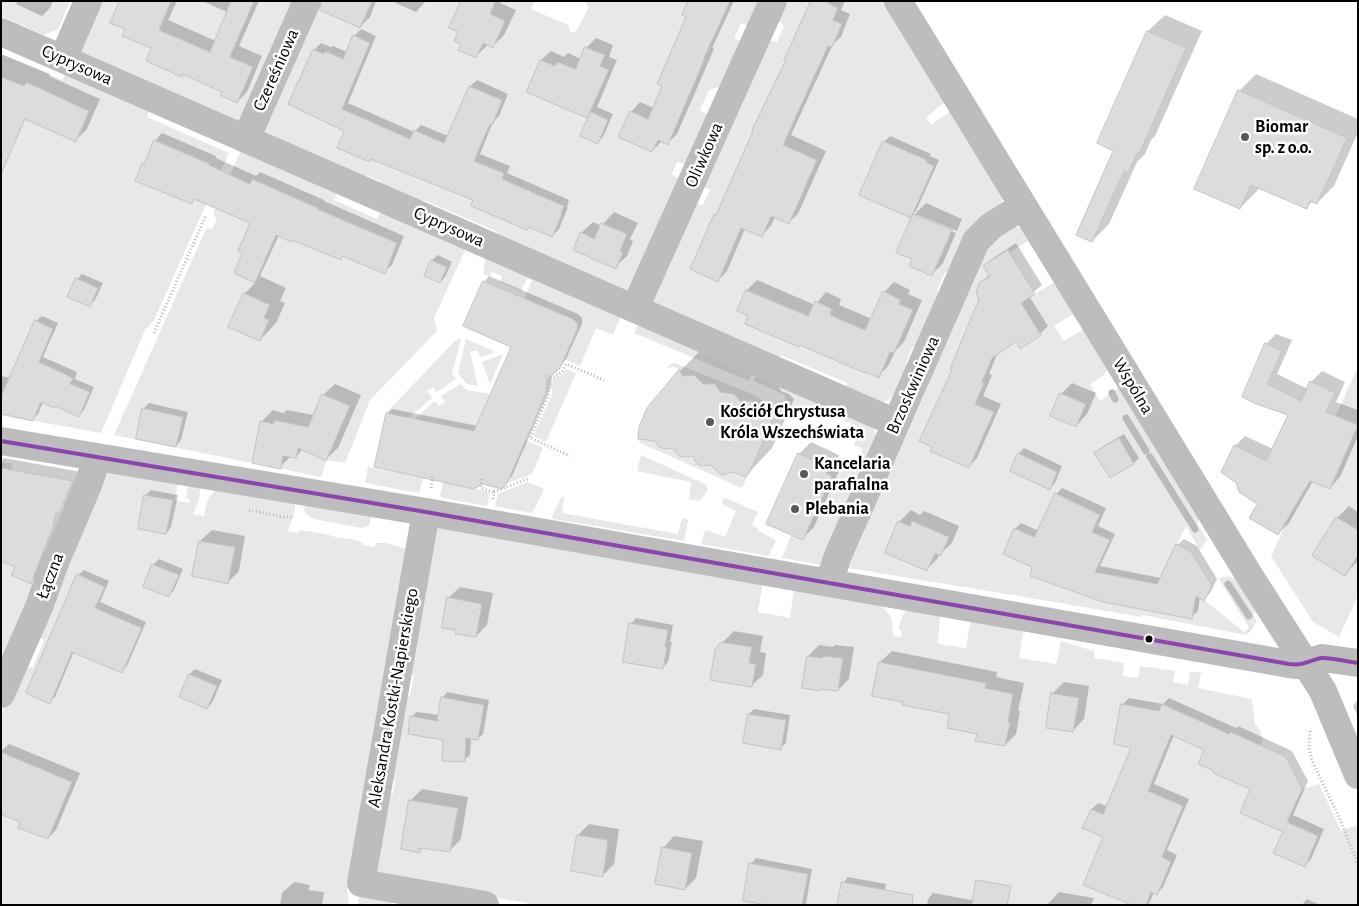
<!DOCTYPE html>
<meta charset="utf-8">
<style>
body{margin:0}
#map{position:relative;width:1359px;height:906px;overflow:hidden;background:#fff;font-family:"Alegreya Sans",sans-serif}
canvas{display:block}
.frame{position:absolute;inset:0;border:2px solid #000;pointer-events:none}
</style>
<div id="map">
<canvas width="1359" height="906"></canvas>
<div class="frame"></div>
</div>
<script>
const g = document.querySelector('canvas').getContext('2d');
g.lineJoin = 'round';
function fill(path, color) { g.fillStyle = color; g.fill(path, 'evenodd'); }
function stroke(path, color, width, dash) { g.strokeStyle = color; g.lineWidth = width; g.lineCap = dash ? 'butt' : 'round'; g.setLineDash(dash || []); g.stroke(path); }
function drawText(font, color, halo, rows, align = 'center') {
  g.font = font + ' "Alegreya Sans",sans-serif'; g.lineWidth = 5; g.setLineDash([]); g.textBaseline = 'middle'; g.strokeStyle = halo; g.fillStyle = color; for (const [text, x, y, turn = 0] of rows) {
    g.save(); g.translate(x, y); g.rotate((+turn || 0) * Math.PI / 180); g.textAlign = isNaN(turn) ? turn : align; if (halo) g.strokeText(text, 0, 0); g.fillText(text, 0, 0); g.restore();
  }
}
fill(new Path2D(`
 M1,1h69l-12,28 -14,6 -43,-19z
 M97,1h196l-19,44 3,4 -29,64 -6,7 -14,3 -141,-61 -5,-8 -2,-11z
 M318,1h217l-4,8 37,16 2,7h4l3,-2 12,-23 -5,-6h182l-13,28 -12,-6 -7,15 12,6 -17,40 -20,6 -9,20 12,9 -21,46 -14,-3 -5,12 11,9 -52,105 -6,4 -130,-53 3,-7 -65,-28 -10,-4 -3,3 -42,-15 2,-7 -14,-6 -3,7 -98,-45 -3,-17z
 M782,1h103l62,100 -21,16 5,8 21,-15 51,88 -5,12 -45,59 -8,4 -8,16 1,2 -19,57 -7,-1 -7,18 5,3c-8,14 -13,31 -30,35l-33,-11v-9l-66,-28 -3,7 -121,-53 -6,-9 40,-99 11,5 8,-16 -11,-5 65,-145 13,2 7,-16 -9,-9z
 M1,54l61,26 5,-8 84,37 -4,8 82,36 -75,167 -9,10 -44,103 -100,-18z
 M242,148l96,43 -4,9 43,19 5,-9 85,36 -33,72 3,13 -67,69 -25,63 -18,-3 -6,17 -207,-42 92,-206h6l5,-10 -4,-6z
 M1012,226l10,2 9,11 -22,14 -2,-2 -24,15 52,28 21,-13 20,31 -22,14 10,15 21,-13 24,39 -6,9 -13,8 10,17 18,-13h4l77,127 -1,10 9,14 -7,11 -14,-24 -9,18 15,40 12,17 3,1 37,30 5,-4 -30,-49c18,-11 31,19 39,32l-5,3 4,7 -7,11 -4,3 -103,-20 -1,2 -123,-21 -171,-28 17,-37 -4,-5 41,-92h5l22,-50 -5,-3 18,-41 5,2 6,-14 -4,-3 30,-70z
 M488,254l129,58 3,7 -7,16 -17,-7 -16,38 -16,-7 13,-29 -53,-31 8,-19 -5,-1 -6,12 -21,-9 2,-6 -10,-4 -2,4 -7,-2 2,-15z
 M640,321l113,50 -4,10 -115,-48z
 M458,339h3l-9,35 4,5 -19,13 -4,-5 -6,4 5,7 -23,20 -23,-5 69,-72z
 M466,339l30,13 -16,5 -3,-7 -7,2 8,34 -11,-2 -9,-11z
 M503,354l-13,30 -8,-22z
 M674,363l76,30 25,14 -4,14 -4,-5 -11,-5 1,-3 -5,-6 -2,-1 -7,4 -10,-11h-8l-20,-6 -10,-12h-17l1,-5c-3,-5 -8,-5 -13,-2l5,-5z
 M1358,367v229l-19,41 -26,-15 -42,-66z
 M566,369l10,4 -30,69 -13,-6 19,-41v-4l-1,-7 3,-7 8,-2z
 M757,372l67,29 -4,9 -5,-2 -4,8 -22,-10 -6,-12 -29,-13z
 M461,384l5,6 24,4 -25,58 -50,-33 20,-18 4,5 6,-4 -4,-6z
 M842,409l30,15 4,11 -53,130 -41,-7 9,-23 12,5 29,-64 -6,-3 3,-6 -13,-6 2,-6 17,7 1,-2 19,8 8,-19 -9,-4 2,-5 -9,-4 5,-12 -14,-6z
 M639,426l-1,8 4,5 6,1 3,-2 20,6 10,12 2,1 13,-1 1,7c5,4 10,5 12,-1 6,7 9,15 19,12l1,-3 13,5 6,-2 -6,14 -102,-45 -3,-7z
 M525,440l18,8 -11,26 -25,9z
 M641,455l64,29 3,5 -4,7 -5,5 -10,-2 2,-17 -54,-11z
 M1,462l11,2 -1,5 23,5 10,81 -43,119z
 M368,467l55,11 -4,15 -54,-10z
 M105,472l73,10 -3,18 14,3 1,-4 -4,-1 2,-15 12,5 -1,12 -6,14 11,2c2,-11 4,-22 14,-27l75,12 2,3v6l-7,21 10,2 2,-3 25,4 14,4 13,1 11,4v2l11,2 2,-4h10l21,6 -57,338 -3,2 2,16h-348v-189l20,-47 12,-2 11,-27 -9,-4z
 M443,482l47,10 -3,14 -44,-8 -3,-2z
 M528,482l16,7 -9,19 -4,5 -36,-7 3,-12z
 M562,496l2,2 -2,15 116,21 3,-13 3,-3 3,1 1,2 -4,20 -131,-22 -1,-2z
 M723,498l5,1 30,13 -6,13 7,4 -1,2 18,9 -7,16 -68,-12 4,-14 4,1 16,6 11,-26 -14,-7v-4z
 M305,504l67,11 -3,11 -7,2 -48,-9 -8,-5 -2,-4z
 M442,527l321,56 -5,29 32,6 4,-27 2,-2 85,16 9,11 2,5 1,15 8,1 1,-6 -3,-1c1,-10 2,-16 11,-21l30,5 -2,30 28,4 5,-29 51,11 1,3 -4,25 37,6 5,-23 33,10v7l30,5 -1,13 15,2 2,-12 35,5 -2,11 15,3 2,-13h11l-3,16 54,11 3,26 4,3 4,11 -3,7 42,43 17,-5 22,47 17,-6v80h-821l-150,-27 -10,-3 -4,-11 12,-71 8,1 2,-13 -4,-1 12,-84h7l4,-21 -8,-2 29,-143z
 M362,894l30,7 -1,4h-33l1,-8z`), '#e8e8e8');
fill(new Path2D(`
 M18,1h35l-3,7 -8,8 -26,-12z
 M121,1h56l-9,19 48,21 11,-29 -25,-11h57l-20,45 23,10 -15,36 -10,10 -14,-11 -39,-18 -2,2 -29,-27 -26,-20z
 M335,1h41l-6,16 -10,10z
 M391,1h35l-10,11z
 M463,1h38l-1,2 16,7 -12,25 -11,11 -5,-1 -12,11 -14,-12 -2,-13z
 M690,1h44l-22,47 2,1 -37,85 -9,9 -6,-2 -10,10 -21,-39 9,-10 14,6 10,-23 24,-69z
 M812,1h33l-4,9 9,4 -9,23 -8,7 -42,91 35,16 -28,63 -10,9 -13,-6 -4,9 -10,10 -16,-7 -18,42 -9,9 -3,-65 4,-3 68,-151z
 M1165,15l37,16 -47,105 -4,4 -6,14 -8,8 -28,62 -17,17 56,-210z
 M361,29l15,7 -28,67 66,29 7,-7 27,11 22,-50 7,-6 31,14 -9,22 -6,6 -13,32 30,12 -3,7 62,27 -2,7h1l-9,22 -7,7 -78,-36 -102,-42 -2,3 -24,-31 -32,-80 7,-7 10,4 2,-1 14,6 7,-16z
 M596,38l17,7 -4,12 8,3 -20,47 16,7 -10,23 -6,5 -15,-7 10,-23 -5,5 -59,-26 13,-31 10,-9 13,6 4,-4 13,6 5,-11z
 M1,54l49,20 -1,2 51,23 -13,30 -11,11 -49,-22 -4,3 -22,-9z
 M1256,74l102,45v13l-24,54 -17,17 -4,-2 -7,7 -47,-21 -2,4 -17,17 -45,-20 44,-97z
 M162,133l54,23v2l40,18 4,-4 64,28v1l80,35 -12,29 -8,7 -40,-17 -4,4 -47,-21 -14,-3 -19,41 26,12 -6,13 5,2 -9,20 -16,17 -30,-14 15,-33 11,-11 -21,-10 9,-20 7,-30 -55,-24 -4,5 -49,-39 4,-4 8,-19z
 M890,136l41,18 -1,2 9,4 -23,51 -6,5 -49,-21 24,-54z
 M926,203l36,16 -5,12 -39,-16v2l38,16 -13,30 -11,11 -18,-15v-44z
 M614,212l24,11 -8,16 3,2 -6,15 -12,11 -34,-34 12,-11 8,4z
 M1016,243l26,42 -13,11 19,30 -8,8 -24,7 -18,11 -9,22 3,1 -9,21 18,8 -24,54 -8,8 -16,-96 28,-71v-16l9,-9 -5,-8 8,-8z
 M438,255l14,7 -7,15 -5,5 -14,-7 6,-15z
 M82,274l21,9 -8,17 -5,5 -13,-26z
 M489,276l89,38 4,4v6l-17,37 -13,12 -1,14 -39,89 -5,6 -120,-68 5,-5 86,17 34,-80 -28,-64z
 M757,280l58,25 11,-13 15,7 -2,6 33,14 12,-27 10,-10 16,8 -2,4 14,6 -18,42 -8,8 -8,16 -10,10 -139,-66 8,-20z
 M42,316l16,7 -15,34 34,15 -2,7 19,8 -10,23 -5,5 -24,-10 -12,-3 -5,12 -6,5 -31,-6v-37l10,2 25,-57z
 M1276,334l16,6 -15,34 31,15 4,-8 10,-10 23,11 -9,20 22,8v26l-18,41 -10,11 -17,-7 -24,42 -11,11 -19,-31 -24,-57 10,-10 28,13 17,-34 -36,-13 12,-58z
 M702,349l76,35 3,7 8,3 5,5 -22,49 -26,28 -35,-12 -18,-9 -45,-46 32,-38z
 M1072,383l24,10 -9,21 -11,12 -15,-32z
 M335,384l26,11 -23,53 -12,11 -23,-10 -7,8 -5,-1 -11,11 -19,-45 12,-12 10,3 4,-3 27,5 9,-20z
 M149,403l39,9 -7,28 -5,6 -33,-37z
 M1124,434l15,24 -5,5 -23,14 -15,-24 5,-5z
 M811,442l28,13 -2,6 5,3 -28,63 -12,12 -3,-85z
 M1024,448l38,18 -7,17 -6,6 -37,-19 7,-17z
 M4,458l77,14 -13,31 -5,4 -24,67 -9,8 -14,-16 -15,-76v-29z
 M1062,488l44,20 -8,18 17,8 -15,32 61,12 16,-33 7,-6 13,7 20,33 -7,14 -6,6 -4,-2 -2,14 -7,6 -158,-50 -18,-38 6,-6 18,8 17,-37z
 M151,490l27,5 -7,32 -5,6 -21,-37z
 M1349,506l9,6v49l-13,13 -31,-19 23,-37z
 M911,510l9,5 4,-4 35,15 -7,17 -12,11 -2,4 -11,11 -28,-47z
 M212,530l33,6 -6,35 -11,11 -34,-7 6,-34z
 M159,559l24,10 -9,21 -5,5 -16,-30z
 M84,570l25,11 -9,21 46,20 -19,44 -6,5 -47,-20 -19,46 -6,5 29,-127z
 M460,587l33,6 -6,32 -11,11 -19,-7 -9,-31z
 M636,618l37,7 -3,17h2l-4,20 -5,5 -32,-43z
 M734,631l29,5 -3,16 6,1 -3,22 -12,11 -29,-43z
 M819,645l14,2 2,-2 19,2 -5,32 -11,11 -30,-34z
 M892,651l105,21 -1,5 28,6 -6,28h2l-4,23 -11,11 -27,-12 -98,-71z
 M195,669l27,11 -10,23 -5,5 -17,-34z
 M1064,682l25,4 -5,33 -11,12 -20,-38z
 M447,692l42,8 -6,34 -6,5 -6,-1 -1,17 -6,5 -20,-21 -33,-22 6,-5 22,3 3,-17z
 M1129,698l34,6 6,-6 67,30 2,-2 54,25 16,30 -15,34 31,14 -13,30 -7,7 -19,-35 -33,-42 -46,-40 -32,-14 -20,49 35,15 -22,51 10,5 -14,32 -6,7 -3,-2 -4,10 -3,3h-12l-31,-69 -21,-9 9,-18 6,-6 9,3 26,-58 -11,-43z
 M1358,700v17l-5,-11z
 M754,709l36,6 -4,28 -6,5 -31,-34z
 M9,744l71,29 -24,57 -8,8 -26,-17 -21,-8v-62z
 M422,789l46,8 -7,42 -12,12 -26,-4 -4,5 -9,-51z
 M589,824l30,5 -5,35 -12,12 -24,-41z
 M674,836l29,5 -7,37 -11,11 -22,-41z
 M756,858l56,11 -6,35 -32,1 -23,-41z
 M848,877l38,7 -4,21 -39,-22z
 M294,882l16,3 -2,5 16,2 -2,13h-42l2,-12z
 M1059,892l35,6 -3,7h-44z
 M933,893l44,8 -1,4h-49l1,-6z
 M1307,899l13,6h-18z`), '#0003');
stroke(new Path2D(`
 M1112,393l3,6
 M1126,418l20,33
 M1150,457l45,72
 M1228,584l21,32`), '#bababa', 7);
const building = new Path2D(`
 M120,1h51l-12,29 51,22 21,-51h23l-24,56 23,10 -16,36 -17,-8 2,-3 -39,-18 -1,3 -36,-16 5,-13 -29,-12 3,-7 -15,-6z
 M322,1h50l-12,27 -40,-18z
 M461,1h35l-6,13 15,7 -12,27 -10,-5 -7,15 -18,-8 3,-6 -7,-3 4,-9 -9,-4z
 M688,1h42l-26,57h1l-37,87 -10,-5 -6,12 -34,-15 12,-26 18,8 14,-33 -5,-2 29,-67 -4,-2z
 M811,1h13l14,7 -5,12 9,4 -10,23 -4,-1 -45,99 34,15 -28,64 -18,-8 -9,21 -21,-9 -23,54 -28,-13 24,-55 2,1 37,-84 -1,-1 33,-68 -1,-1z
 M1147,31l39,17 -47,106 -2,-1 -9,20 -4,-2 -32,71 -16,-7 37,-84 -16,-8z
 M353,35l17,8 -28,66 68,30 4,-9 30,13 25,-57 33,14 -9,24h-3l-16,37 30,12 -2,6 62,27 -3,7 1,1 -10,23 -23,-10 -2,3 -56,-24 2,-6 -102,-41 -1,3 -33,-14 7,-17 -56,-27 25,-55 11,5 1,-3 18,8z
 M585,47l20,8 -5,11 9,4 -22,48 -61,-26 14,-32 15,6 3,-4 17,7z
 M1,77l23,9 2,-4 63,29 -13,31 -51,-23 -24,55z
 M1238,90l109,48 -30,66 -7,-3 -3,8 -56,-24 -11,24 -46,-20z
 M591,112l17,8 -10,24 -18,-8z
 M154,140l56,24 -1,1 41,19 2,-5 66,29 -1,1 80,34 -12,31 -43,-18 -1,4 -49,-20 -1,2 -15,-7 -21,48 -21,-10 8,-20 -4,-2 12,-28 -56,-24 -2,5 -57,-23 7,-18 2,1z
 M883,141l44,19 -1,2 8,4 -23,52 -52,-23z
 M913,214l39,16 -20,46 -23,-10 3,-7 -16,-6z
 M601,223l26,11 -7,17 3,1 -7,17 -43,-19 7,-18 14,7z
 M1008,250l27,44 -14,9 20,32 -21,14 -4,-7 -24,16 -10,24 2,1 -9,21 19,8 -25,56 -39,-17 2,-4 -13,-6 33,-71 -2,-1 29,-70 -3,-6 3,-10 11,-7 -7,-10z
 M431,260l16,7 -7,16 -16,-7z
 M76,278l22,10 -8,19 -23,-10z
 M483,281l90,38 5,5 -1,6 -17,38 -13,11 -1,14 -39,90 -5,6 -20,-5 -8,5 -100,-22 12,-54 88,18 37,-84 -48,-21z
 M746,290l62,26 7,-15 17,8 -2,6 35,15 18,-39 18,9 -2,4 14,6 -19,43 -4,-1 -11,26 -13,-6 -1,1 -65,-28 -1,2 -54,-23 3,-8 -11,-5z
 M244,293l26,12 -6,13 5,2 -9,21 -32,-14z
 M35,320l18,9 -14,33 34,16 -3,6 20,8 -11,25 -24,-11 -1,2 -13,-6 -8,19 -32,-7v-17z
 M1265,343l17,8 -15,33 34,17 9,-20 25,12 -9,19 32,13 -28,64 -20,-8 -32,54 -29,-17 8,-14 -18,-12 -3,-9 -15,-11 13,-27 32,16 22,-46 -34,-12 -12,-6z
 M679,370l4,6 11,-1 9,9h12l5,8 14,2 7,8 10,-1 5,5 3,7 8,3 5,5 -22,50 -4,6 -14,-5 -8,3 -4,-1 -9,-9 -9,1 -5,-2 -4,-8 -10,1 -4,-1 -6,-8 -8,1 -6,-2 -4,-6 -17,-2 1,-12 8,-19z
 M1060,393l26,11 -10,23 -26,-11z
 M322,394l28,12 -24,55 -28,-13 -2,10 -13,-2 -2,13 -29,-6 8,-42 14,3v-4l34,7z
 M142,408l41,9 -7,30 -40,-8z
 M1119,438l15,26 -24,14 -16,-25z
 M798,453l31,14 -3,6 6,3 -29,64 -37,-16z
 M1018,453l39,19 -7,18 -40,-19z
 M1,468l72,13 -14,32h-3l-3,11h1l-23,60 -20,-9 4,-8 -14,-6z
 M1055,493l45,22 -8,17 18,8 -15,32 62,12 19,-40 15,8 21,34 -8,15 -8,-5 -4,23 -89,-17 -73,-26 2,-9 -29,-13 11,-26 20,9z
 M144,495l29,5 -7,34 -28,-5z
 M1336,517l22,13v25l-13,21 -33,-20z
 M898,521l12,5 2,-5 37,16 -8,19 -6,-3 -8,18 -42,-18z
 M199,541l36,6 -7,37 -36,-8z
 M152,564l27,11 -10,22 -26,-10z
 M77,574l28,13 -10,21 47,20 -20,45 -50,-21 -22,52 -24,-11z
 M447,597l35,7 -6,33 -21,-3 1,-4 -14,-2z
 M629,623l39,7 -3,17 2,1 -4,21 -40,-7z
 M721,642l31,5 -3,16 7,1 -4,23 -42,-7 5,-30z
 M807,656l15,2 1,-2 20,2 -5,33 -19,-2v2l-17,-3z
 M879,662l107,21 -1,5 28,6 -5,28 2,1 -5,23 -30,-5 2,-7 -30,-6 2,-14 -47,-9 1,-3 -31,-6z
 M189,674l28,12 -10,23 -28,-12z
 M1051,693l28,5 -6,34 -27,-4z
 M441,697l43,8 -6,35 -12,-2 -1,24 -23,-1 1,-21 -35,-6 2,-18 27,5z
 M1121,704l38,7 3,-7 67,30 2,-2 55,25 16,32 -15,33 31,14 -13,31 -32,-14 10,-21 -43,-19 10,-24 -37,-16 1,-2 -16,-7 6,-14 -33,-15 -23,56 35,15 -21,51 9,5 -14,33 -6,-3 -5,13h-14l-49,-20 20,-48 -21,-9 9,-19 12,5 28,-66 -17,-4z
 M748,714l38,6 -5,30 -38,-7z
 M1,752l71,30 -24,57 -30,-11 2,-6 -19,-8z
 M409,800l49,8 -8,44 -30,-4 -1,5 -18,-4z
 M577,835l31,5 -5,37 -32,-6z
 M662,847l30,6 -7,37 -30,-6z
 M749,863l59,11 -6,31h-35l-24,-4z
 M976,880l35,6 -4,19h-35z
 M842,882l71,13 -1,10h-75z`);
fill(building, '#dcdcdc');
stroke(building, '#c4c4c4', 1);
stroke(new Path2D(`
 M154,333l52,-118
 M546,376l4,2 -2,5v13l-18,42 40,18
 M550,378l12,-6 4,-8 38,16
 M482,479l-1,9 13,4
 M431,488l2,-14
 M493,499l1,-7 36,-14
 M249,510l35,7h10
 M1310,731l-1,17 3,13 27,56 19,48`), '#b8b8b8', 3, [1, 2.5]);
stroke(new Path2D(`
 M898,1l351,574 74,116 35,84
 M1,32l895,391
 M63,59l25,-58
 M246,139l61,-138
 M635,308l138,-307
 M1,441l425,71 863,152 8,1 8,-1 17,-6 36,5
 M426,512l-65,371 124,22
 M829,583l8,-25 139,-317 15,-15 32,-20
 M1,694l38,-87 15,-42 34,-80 9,-27`), '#bdbdbd', 28);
stroke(new Path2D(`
 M1,441l425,71 863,152c16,2 18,-3 32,-6 8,-1 28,4 37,5`), '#8e44ad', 4);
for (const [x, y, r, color] of [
 [1245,137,5,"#595959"],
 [710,422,5,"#595959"],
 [804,474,5,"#595959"],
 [795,509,5,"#595959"],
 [1149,639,4.5,"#000"]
]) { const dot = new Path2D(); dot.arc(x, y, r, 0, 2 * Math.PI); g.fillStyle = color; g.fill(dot); stroke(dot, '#fff', 2); }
drawText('18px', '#000', '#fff', [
 ["Cyprysowa",77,65,24],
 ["Czereśniowa",276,70,-66],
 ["Oliwkowa",704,155,-66],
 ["Cyprysowa",449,227,24],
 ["Brzoskwiniowa",913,385,-66],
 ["Wspólna",1133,386,59],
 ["Łączna",50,576,-69],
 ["Aleksandra Kostki-Napierskiego",393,698,-80]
]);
drawText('bold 18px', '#000', '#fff', [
 ["Biomar",1255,127],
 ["sp. z o.o.",1255,148],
 ["Kościół Chrystusa",720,412],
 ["Króla Wszechświata",720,433],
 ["Kancelaria",814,464],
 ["parafialna",814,485],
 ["Plebania",805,509]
], 'left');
</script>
